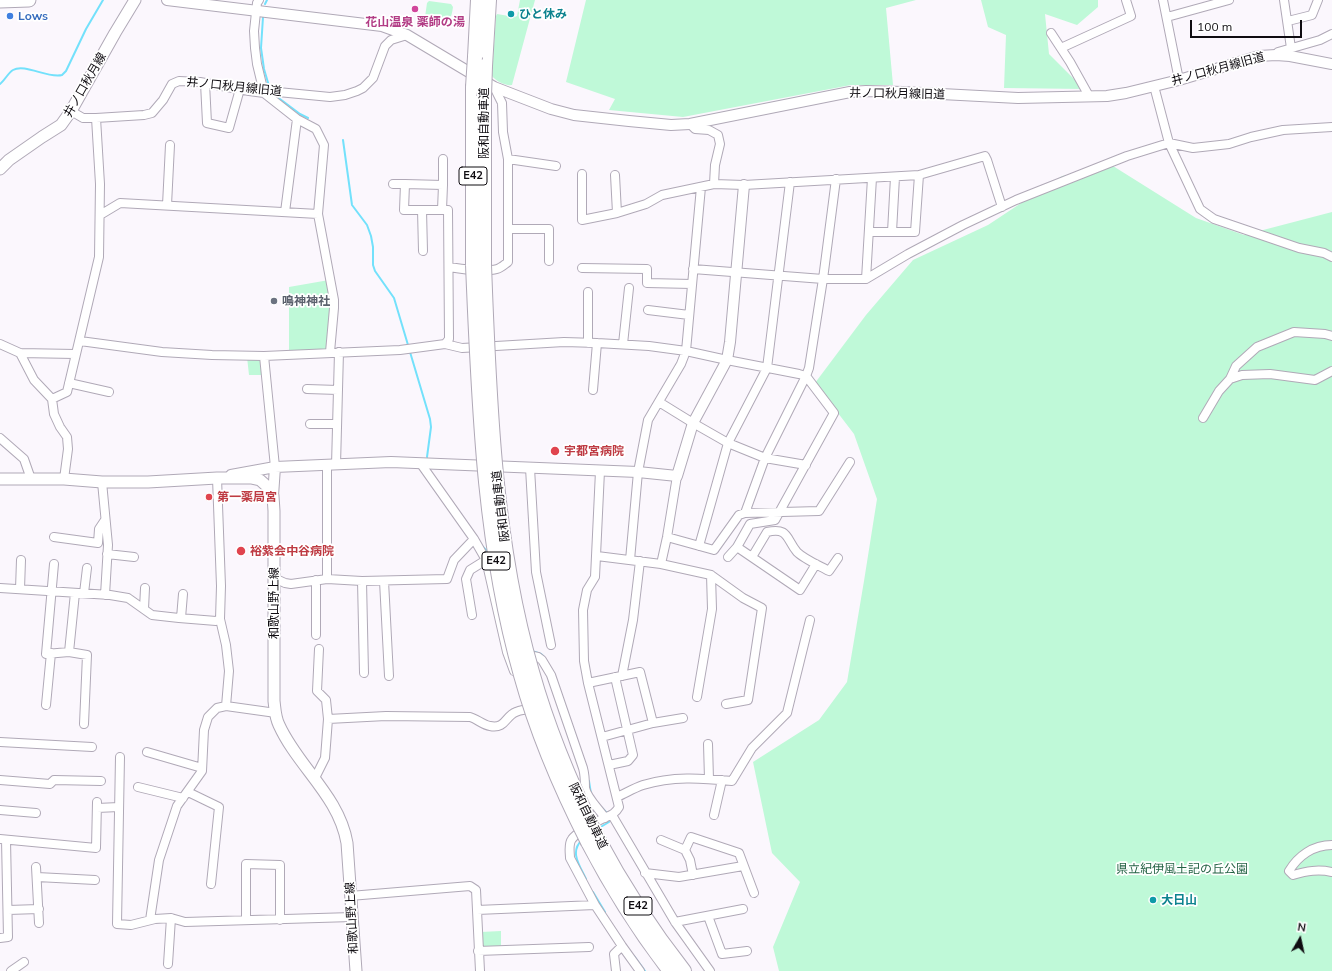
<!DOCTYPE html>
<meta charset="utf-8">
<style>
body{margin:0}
#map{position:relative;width:1332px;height:971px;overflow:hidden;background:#fbf7fd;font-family:Mulish,sans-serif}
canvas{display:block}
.north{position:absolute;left:1280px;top:919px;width:40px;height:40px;-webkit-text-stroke:3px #fff;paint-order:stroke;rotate:9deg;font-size:11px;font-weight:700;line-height:16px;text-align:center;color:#0f0c11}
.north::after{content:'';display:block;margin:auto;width:14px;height:18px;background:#0f0c11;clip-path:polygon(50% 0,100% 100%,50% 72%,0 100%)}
.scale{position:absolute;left:1190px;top:20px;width:112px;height:18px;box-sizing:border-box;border:2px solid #0f0c11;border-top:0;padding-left:5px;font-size:12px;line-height:14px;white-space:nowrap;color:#0f0c11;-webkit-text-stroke:3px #fff;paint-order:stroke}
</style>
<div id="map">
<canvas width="1332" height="971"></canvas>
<div class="north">N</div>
<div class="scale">100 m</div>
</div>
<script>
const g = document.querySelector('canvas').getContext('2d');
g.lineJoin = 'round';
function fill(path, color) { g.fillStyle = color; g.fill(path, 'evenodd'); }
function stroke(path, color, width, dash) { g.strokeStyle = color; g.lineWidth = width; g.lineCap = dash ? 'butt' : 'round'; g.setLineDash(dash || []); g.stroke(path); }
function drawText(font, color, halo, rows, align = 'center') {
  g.font = font + ' Mulish,"Noto Sans JP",sans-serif'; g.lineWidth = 3.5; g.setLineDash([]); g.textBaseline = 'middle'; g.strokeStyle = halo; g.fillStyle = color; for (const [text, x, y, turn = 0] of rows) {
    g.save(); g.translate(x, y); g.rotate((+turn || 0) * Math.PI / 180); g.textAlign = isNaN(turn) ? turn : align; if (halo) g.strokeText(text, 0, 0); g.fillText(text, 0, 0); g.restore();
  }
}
fill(new Path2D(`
 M520,0h15l-23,85c-7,1 -16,-4 -20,-9l4,-60 1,-2 18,3 2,-1z
 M586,0h330l-30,8 7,77h-42l-168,32 -74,-7 6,-11 -49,-17z
 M981,0h117v7l-21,18 -32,-11 4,40 35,35 -80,-1 2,-53 -18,-8z
 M429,1l22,3 2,3c-1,6 -1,11 -7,15 -8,-2 -14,0 -21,-5l2,-14z
 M1113,166l83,52 48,17 88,-23v759h-553l-6,-24 27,-65 -28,-29 -19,-91 66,-42 28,-38 17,-101 13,-82 -23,-65 -39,-51 51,-68 47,-55 75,-35 74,-49z
 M329,280l4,23 -4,48 -40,2v-66z
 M247,357h18l2,18h-18z
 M501,931v18l-20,-1v-16z`), '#bff9d8');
stroke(new Path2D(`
 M265,4l2,-4
 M263,17l-2,31 3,21 5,17
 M0,84c5,-4 8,-11 13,-14 12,-7 35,9 49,5l4,-4 20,-42 17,-29
 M276,96l24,18 8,4
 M343,140l9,65 15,20 4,11 2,11v18l2,6 19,27 14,47
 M410,352l20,67 1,8 -4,30
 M482,546l5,5 2,7
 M532,651l9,3 3,3
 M589,781l2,13
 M601,807l7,7
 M599,828l10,-6 -1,-4
 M582,840c-13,12 -2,26 4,39
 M593,892l12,20
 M634,956l11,15`), '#73e1fb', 2);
const minor = new Path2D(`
 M259,0l-2,3 -3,28 1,17 2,16 7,29 33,26 19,10 8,16 -6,69 16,86v8l-4,44
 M1163,0l16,80
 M1284,0l7,48
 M1167,17l62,-17
 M1288,21l24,-6 6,-15
 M1051,33l19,29 19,34
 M1061,48l70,-32 -5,-16
 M1276,55l2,-3 42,-12 12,-6
 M205,83l2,40 22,5 11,-39
 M1154,86l15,57 31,66 14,10 85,29 25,5 8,4
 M71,111l12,7h13l48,-3 8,-2 11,-13 9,-16 7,-3 21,1 49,9 15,2 14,-1 52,5 15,-2 12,-4 6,-3 10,-10 12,-32 6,-6 16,-5
 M690,124l5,5 14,1 9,5 2,9 -5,21 -1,19
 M508,159l48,7
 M582,174v46l35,-7 29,-9 16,-9 52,-11 30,1 175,-10 66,-19 2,4 15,47
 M615,175l2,38
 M393,184h12
 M443,185v-26
 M167,205l3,-60
 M422,210l1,41
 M442,210l1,-25 -38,-1 -1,26h44l1,129 -4,5
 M285,212l12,-93
 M100,215l20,-12 198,11
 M508,229h41v32
 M869,232h46l4,-57
 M892,232l3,-55
 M449,267c12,2 37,5 48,2 4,-1 8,-5 11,-7v-103l-5,-27 -1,-29 -8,-16
 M582,268l65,1v14l45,1
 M693,269l130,10h43l42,-25 55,-29 53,-25 111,-44 42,-13 24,5 36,-4 22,-7 32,-7 49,-3
 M866,279l6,-101
 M648,310l41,5
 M80,341l82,11 50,3 52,1 136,-6 45,-6 17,4 102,-6 33,1 52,3 37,5 41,9 72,14 7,2 3,-8 14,-89 13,-100
 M588,343v-51
 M0,344l20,9 55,1
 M623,344l6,-56
 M20,353l14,27 18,19
 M264,356l11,111
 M1230,379l12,-4 28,-1 45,6 17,-9
 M69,383l40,9
 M307,389l31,1
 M593,390l4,-47
 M659,402l34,21 35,20 37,15 41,7
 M1203,418l16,-27 11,-12 6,-13 21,-19 37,-15 31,2 7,2
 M310,424h27
 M0,438l24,21 7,20
 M421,464l53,75 12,21 21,92 7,19
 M336,465l3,-113
 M530,468l6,104 15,73
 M600,471l-5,106 -8,13 -4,20 1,51 4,22 31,124c-4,7 -8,8 -15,11 -8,4 -27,14 -32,21 -4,5 -2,14 -2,19l25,47 27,41 18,25
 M64,479l4,-30 -1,-12 -7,-10 -6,-13 -2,-15 15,-7 32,-135 1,-73 -4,-66
 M102,482l6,63 -3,50
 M745,513l20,-55 41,-82 28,37 -59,107 -25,4 -13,23 63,43 16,-26
 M54,537l44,6 1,-14 6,-9
 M667,537l47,13 25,-35 6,-2 74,-2 31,-49
 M699,546l29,-103 39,-75 23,-186
 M107,554l27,3
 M597,556l64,8 6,-27 10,-61
 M728,557l9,-10
 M752,557l15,-25c22,-5 19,7 30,20 7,7 23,14 32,19l9,-13
 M630,560l8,-88 10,-52 33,-56 5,-13 15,-164
 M54,564l-8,90 23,-2 18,3 -3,69
 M661,564l50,11 32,23 19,10 -14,92 -22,4
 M274,578l11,5 6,1 36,-5 35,2 85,-2 7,-19 20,-21
 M327,579v-114
 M362,581l2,92
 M384,581l5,95
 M0,588l110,7 18,3 24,17 27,3 37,3 4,-2 1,-33 -4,-108
 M20,589l1,-29
 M84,593l3,-25
 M144,609l1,-21
 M472,615l-6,-36 4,-9 16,-10
 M181,618l2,-24
 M220,619l6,26 3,26 -3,35 50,7
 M316,635v-55
 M319,649l-2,42 9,9 2,19
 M69,652l6,-59
 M524,654l14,3 4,3 9,15 32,93c2,7 2,13 2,20 2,10 14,21 20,30
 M622,676l11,-56 7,-59
 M588,683l52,-11 13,51 30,-5
 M697,697l15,-88 -1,-34
 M46,705l5,-52
 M602,737l51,-14
 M0,742l92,5
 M708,744l1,35
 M147,752l55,16
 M120,757l-3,167 14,1 24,-6 16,-1 14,4 167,-5
 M609,765l19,-4 5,-6 -18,-78
 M315,778l10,-20 3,-39 58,-3 84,1c7,2 13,8 20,9 16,3 15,-10 26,-14 4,-2 8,-2 12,-3
 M0,780l50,4 4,-4 47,1
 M138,787l45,11
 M188,792l31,15 -8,77
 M617,797c9,-4 17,-9 26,-12 29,-9 58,-7 89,-4l20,-33 35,-35 23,-93
 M97,808l22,-1
 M0,810l36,3
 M612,815l63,107 35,49
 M714,815l8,-35
 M0,839l96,9 1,-46
 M661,840l24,10 6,-13 48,16 15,40
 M1332,845c-19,0 -34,11 -43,26l4,4c14,-4 25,-6 39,-3
 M685,850l5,10 3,15
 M36,867l3,56
 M645,873l34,4 64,-11
 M37,877l58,3
 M350,896l120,-10 6,4 4,81
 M8,910l31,-1
 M477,910l118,-5
 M708,916l14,38 25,-3
 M150,920l9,-60 18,-54 25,-35 2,-41 4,-13 9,-9 9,-2
 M246,920v-56l34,1v55
 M675,922l68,-13
 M0,938l8,-1 -2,-97
 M478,951l111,-4
 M168,964l3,-46
 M11,971l13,-9
 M616,971l-2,-17 8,-8`);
const tertiary = new Path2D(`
 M167,0l215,26 25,9 87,52 57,22 23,6 55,6 42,4 19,-1 160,-32 16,-1 37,1 115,6 89,-2 19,-3 53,-13 80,-24 17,-1 14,1 42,8
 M231,475l44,-8 116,-5 247,10 39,4 16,-53 34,-63 3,-18 14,-157
 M273,496l2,-29`);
const secondary = new Path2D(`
 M0,169l9,-9 33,-23 19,-12 10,-14 44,-78 20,-33
 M0,479h64l38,3h46l69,-4h34l9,2 10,9 3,7 1,15v190c1,7 1,16 5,24 19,42 60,71 68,118l9,128`);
const trunk = new Path2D(`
 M0,1l29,-1`);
const motorway = new Path2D(`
 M475,57l3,-57
 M485,66l4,-66
 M473,87v178
 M484,96v169
 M597,837c25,47 54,92 87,134
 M588,842c24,46 51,89 82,129`);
stroke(minor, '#b0a9b7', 10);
stroke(tertiary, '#b0a9b7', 12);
stroke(secondary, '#b0a9b7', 13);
stroke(trunk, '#b0a9b7', 15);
stroke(motorway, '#b0a9b7', 16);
stroke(minor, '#fff', 8);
stroke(tertiary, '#fff', 10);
stroke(secondary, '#fff', 11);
stroke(trunk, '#fff', 13);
stroke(motorway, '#fff', 14);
const motorwayBridge = new Path2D(`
 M473,87l2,-30
 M484,96l1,-30
 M473,265c6,137 10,277 48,410 16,58 40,114 67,167
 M484,265c5,135 10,277 48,407 16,57 39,112 65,165`);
stroke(motorwayBridge, '#b0a9b7', 16, []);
stroke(motorwayBridge, '#fff', 14);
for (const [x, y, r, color] of [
 [415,9,4,"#d1479c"],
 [511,14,4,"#0f9aa8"],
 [10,16,4,"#3f7fe0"],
 [274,301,4,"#6b7280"],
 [555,451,5,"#e0444e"],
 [209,497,4,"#e0444e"],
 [241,551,5,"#e0444e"],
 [1153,900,4,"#0f9aa8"]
]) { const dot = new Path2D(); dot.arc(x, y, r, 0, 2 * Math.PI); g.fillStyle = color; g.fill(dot); stroke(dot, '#fff', 1.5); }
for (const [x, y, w] of [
 [473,176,28],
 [496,561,28],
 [638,906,28]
]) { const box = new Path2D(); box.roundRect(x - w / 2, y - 9, w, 18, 3); g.fillStyle = '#fff'; g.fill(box); stroke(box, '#0f0c11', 1); }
drawText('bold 11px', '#0f0c11', null, [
 ["E42",473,176],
 ["E42",496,561],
 ["E42",638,906]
]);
drawText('bold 12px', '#0d838f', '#fff', [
 ["ひと休み",519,14],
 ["大日山",1161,900]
], 'left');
drawText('bold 12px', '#366cbe', '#fff', [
 ["Lows",18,16]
], 'left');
drawText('bold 12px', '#b23c85', '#fff', [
 ["花山温泉 薬師の湯",415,22]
]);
drawText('12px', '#0f0c11', '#fff', [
 ["井ノ口秋月線旧道",1218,69,-15],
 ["井ノ口秋月線",85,85,-60],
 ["井ノ口秋月線旧道",234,87,6],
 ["井ノ口秋月線旧道",897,94,1],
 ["阪和自動車道",484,123,-90],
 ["阪和自動車道",501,506,-97],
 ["和歌山野上線",274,603,-90],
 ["阪和自動車道",588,816,64],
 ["和歌山野上線",352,918,-93]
]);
drawText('bold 12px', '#5b616d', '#fff', [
 ["鳴神神社",282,301]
], 'left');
drawText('bold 12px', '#be3a42', '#fff', [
 ["宇都宮病院",564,451],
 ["第一薬局宮",217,497],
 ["裕紫会中谷病院",250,551]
], 'left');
drawText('12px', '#246345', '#fff', [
 ["県立紀伊風土記の丘公園",1182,869]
]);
</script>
